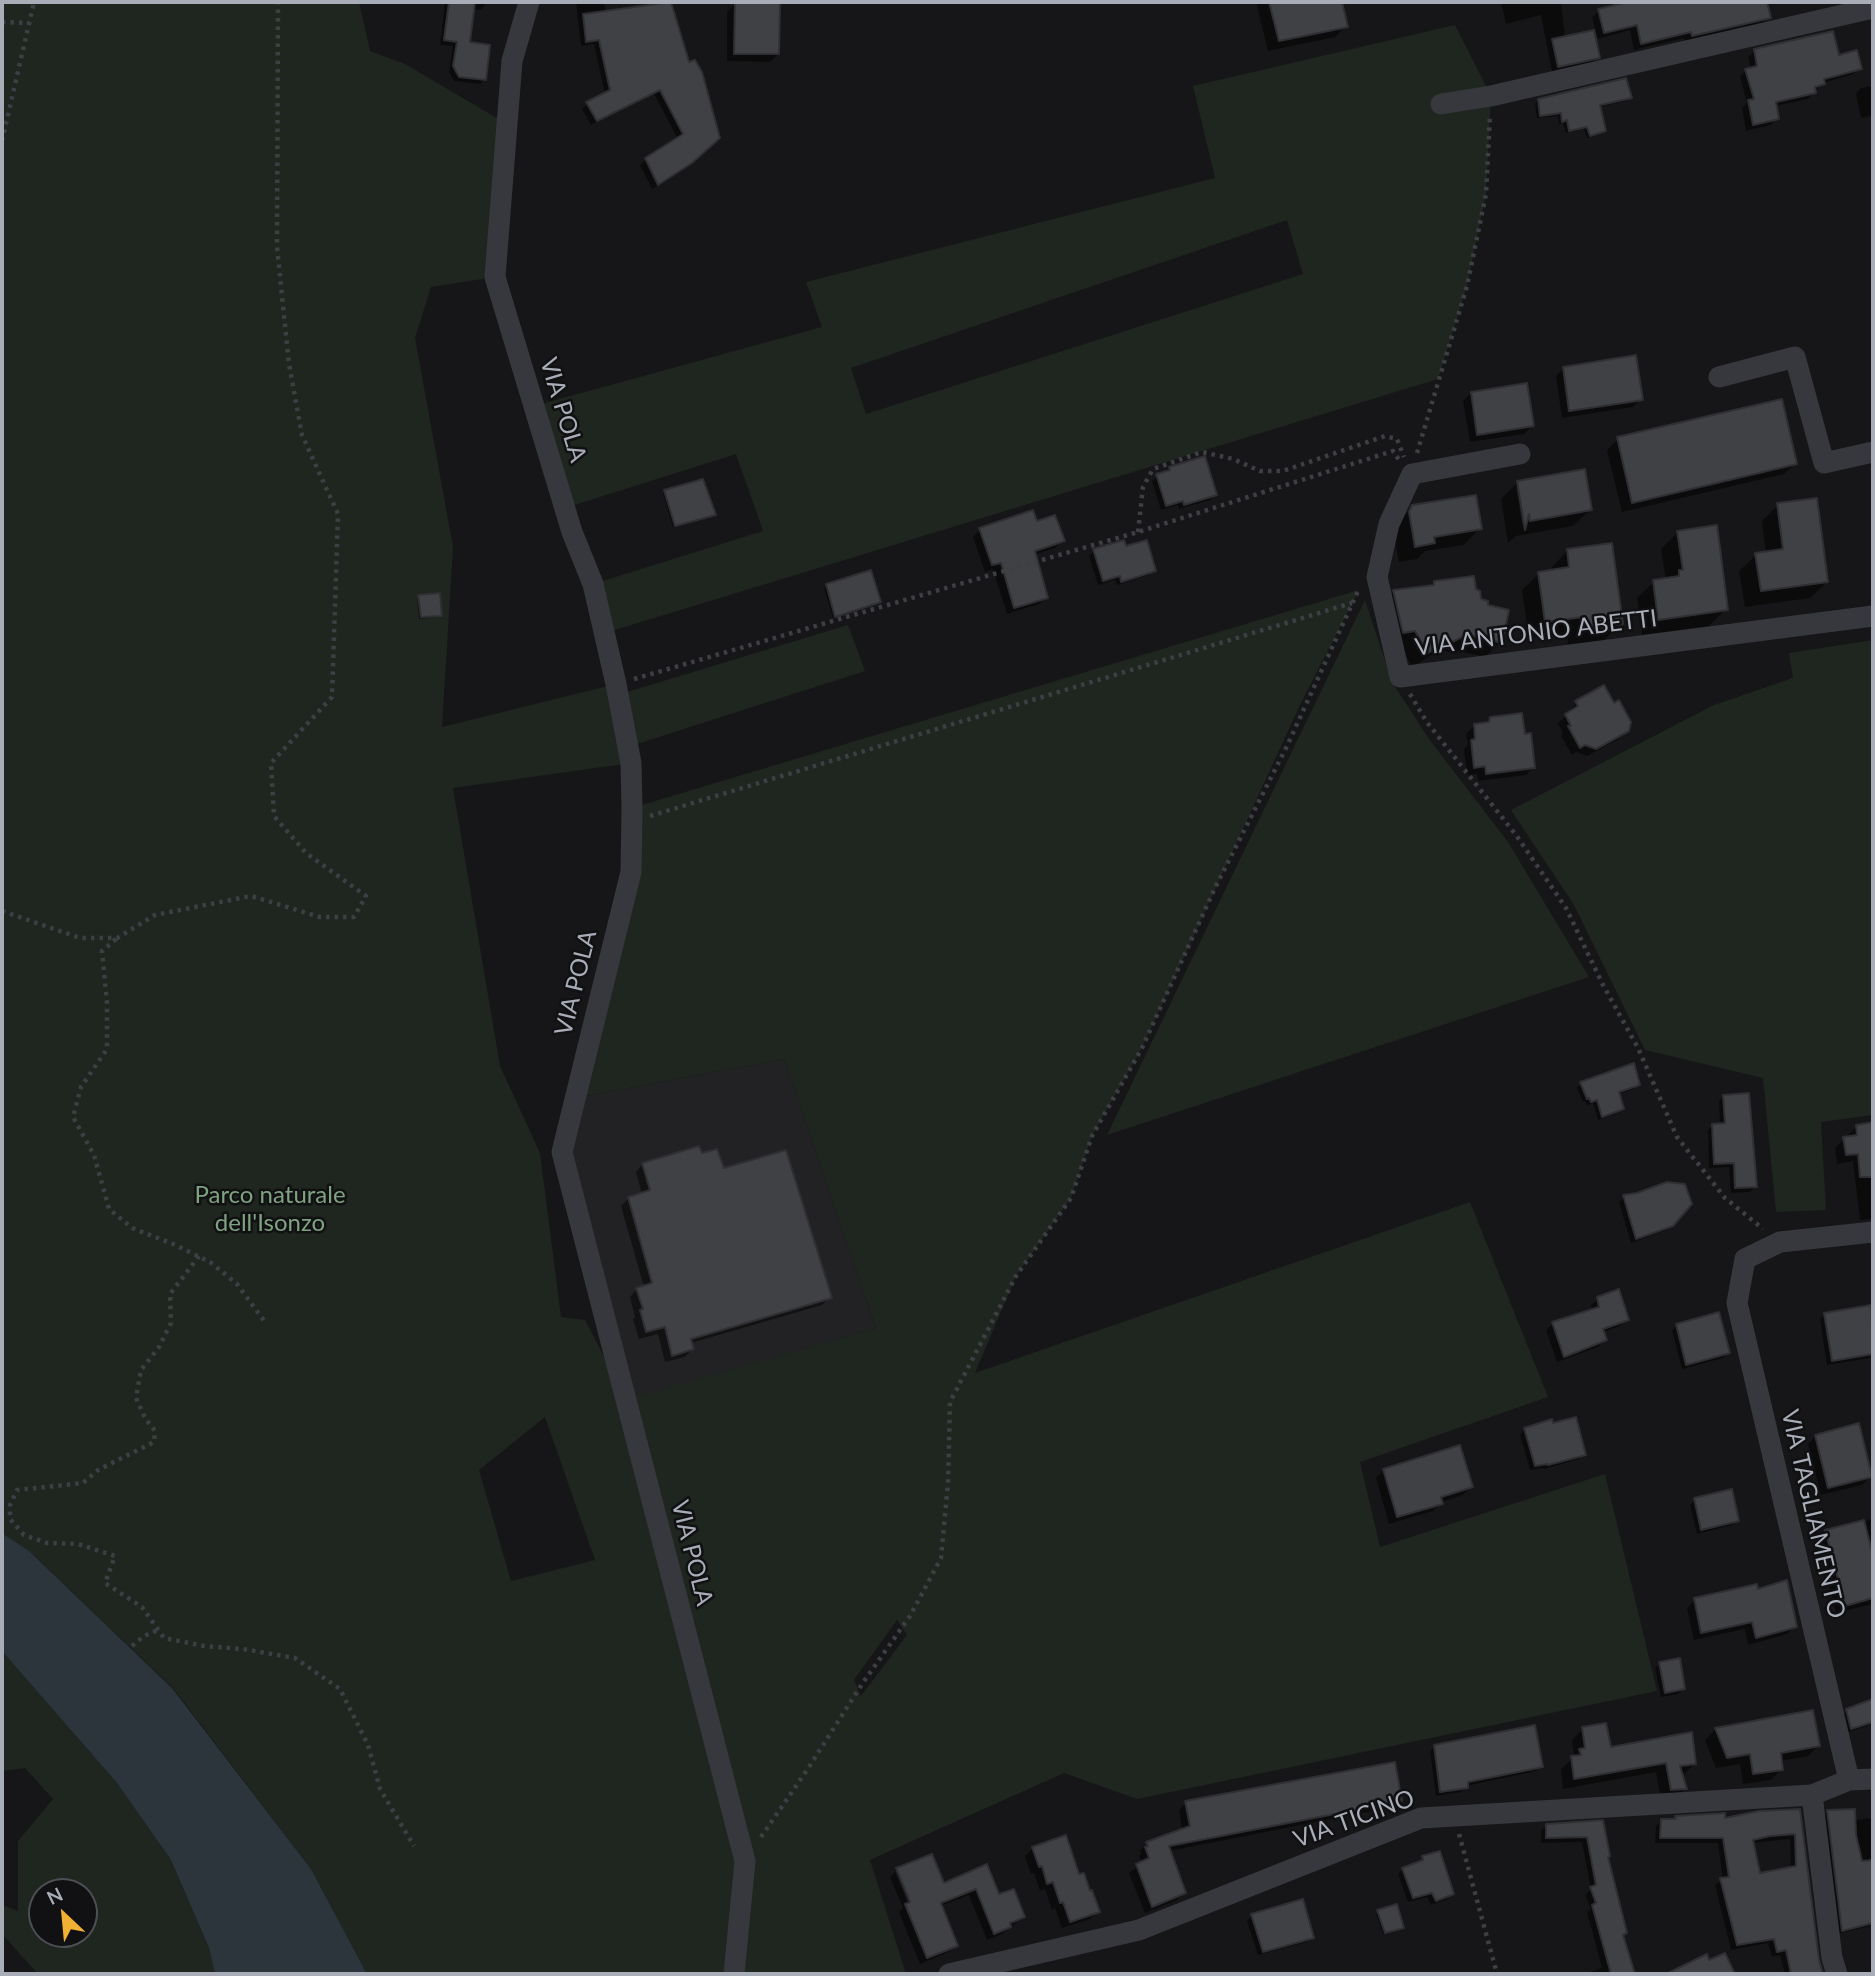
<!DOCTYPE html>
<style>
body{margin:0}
#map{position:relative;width:1875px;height:1976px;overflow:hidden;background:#161618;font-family:Lato,sans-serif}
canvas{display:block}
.frame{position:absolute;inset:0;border:4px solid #a8adb8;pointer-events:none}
.north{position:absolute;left:28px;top:1878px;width:70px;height:70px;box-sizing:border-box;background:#111113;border:2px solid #4d4f55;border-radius:50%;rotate:334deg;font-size:19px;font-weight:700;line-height:28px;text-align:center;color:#a8adb8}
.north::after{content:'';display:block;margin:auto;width:24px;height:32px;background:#f2b134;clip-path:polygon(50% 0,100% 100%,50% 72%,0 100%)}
</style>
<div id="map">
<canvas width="1875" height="1976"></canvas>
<div class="frame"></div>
<div class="north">N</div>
</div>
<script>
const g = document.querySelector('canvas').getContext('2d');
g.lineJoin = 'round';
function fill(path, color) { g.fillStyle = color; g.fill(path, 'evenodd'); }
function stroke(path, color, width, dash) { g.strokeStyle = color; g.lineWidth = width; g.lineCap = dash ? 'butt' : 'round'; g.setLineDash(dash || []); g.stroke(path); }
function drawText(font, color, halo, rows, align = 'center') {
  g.font = font + ' Lato,sans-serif'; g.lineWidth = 5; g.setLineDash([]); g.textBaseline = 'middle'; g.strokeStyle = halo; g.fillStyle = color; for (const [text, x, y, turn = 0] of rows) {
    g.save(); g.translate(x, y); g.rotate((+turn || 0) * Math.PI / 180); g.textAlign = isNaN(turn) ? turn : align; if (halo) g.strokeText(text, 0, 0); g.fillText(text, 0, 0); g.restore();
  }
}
fill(new Path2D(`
 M784,1059l92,269 -250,72 -64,-248 13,-54z`), '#222225');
fill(new Path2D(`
 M2,2h357l11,49 35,13 102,60 -12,153 -64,10 -16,51 38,209 -11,180 174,-43 15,79 -178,25 47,278 40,87 21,164 24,3 41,79 250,-71 -92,-269 -209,39 56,-226 1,-64 727,-218 -59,115 -158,343 -50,88 -21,62 -55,78 -41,97 495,-171 78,195 -188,65 20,85 225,-73 52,217 -520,108 -73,-26 -194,87 36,114h-539l-56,-105 -138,-181 -144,-137 -27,-18zM545,1417l50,143 -84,21 -32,-111zM897,1620l10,15 -46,61 -7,-16z
 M1455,25l36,71 -5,98 -19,92 -29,93 -833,254 -12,-49 170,-53 -27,-77 -171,54 -31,-102 288,-79 -16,-45 409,-104 -22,-92zM1287,220l16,54 -437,140 -15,-46z
 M1365,600l27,82 37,57 79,103 81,135 -482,158z
 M848,625l17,46 -228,73 -10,-52z
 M1873,640v475l-52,7 5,88 -50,2 -13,-134 -118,-28 -71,-145 -63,-95 203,-105 79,-27 -4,-25z
 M2,1651l115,132 54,77 38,88 6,26h-177l-36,-40v-29l16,6v-70l35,-42 -28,-31 -23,3zM42,1892h42v42h-42z`), '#1e261f');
fill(new Path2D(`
 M2,1533l27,18 143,137 139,181 56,105h-152l-6,-26 -38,-88 -54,-77 -115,-132z`), '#2c353c');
fill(new Path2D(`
 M445,2h42l-6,8 -9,-1 -4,34 17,36 -5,5 -26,-3 -5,-9 4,-26 -13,-1z
 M576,2h28l2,10 107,131 -28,25 -33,21 -12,-24 6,-5 32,-21 -24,-45 -63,31 -9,-16 5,-5 18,-10 -11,-50 -13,2z
 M749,2h29v52l-8,8 -43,-1v-49l8,-8h11z
 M1256,2h84l6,24 -11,11 -67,14z
 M1501,2h60l4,36 33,19 -6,6 -40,9 -11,-57 -35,9z
 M1635,2h130l4,15 -7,7 -77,18 -1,-4 -50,12 -4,-20 -32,9 -6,-22 7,-6z
 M1755,51l83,7 22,10 -7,6 -30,9 -15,16 -33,7 2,12 -6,7 -25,6 -4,-23 5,-5 -7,-27 6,-6 5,-1 -3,-12z
 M1873,86v29l-12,3 -5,-24 5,-6z
 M1630,98l-4,3 -27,6 5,24 -4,3 -13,4 -3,-9 -18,4 -3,-10 -4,1 -1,-8 -21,2 -2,-14 3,-4z
 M1564,368l77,31 -8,8 -71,11 -6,-42z
 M1471,393l61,33 -8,8 -54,8 -7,-41z
 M1618,439l177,25 -11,10 -162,38 -15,-62z
 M1204,458l11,37 -5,5 -31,9 -1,-4 -17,5 -9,-29 17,-13z
 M1518,482l72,28 -17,16 -57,10 -8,7 -7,-44zM1519,486l6,34 -3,3 -6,-36z
 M665,491l49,23 -41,13 -10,-34z
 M1778,505l49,77 -17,16 -65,9 -6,-36 17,-16 10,-2 -4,-32z
 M1413,507l67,21 -16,17 -39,6 -8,8 -18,3 -6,-32 3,-6z
 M1036,523l27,18 -8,7 -21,7 12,42 -7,7 -32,10 -14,-45 -8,3 -12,-35 7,-7z
 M1678,532l48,77 -17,17 -67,9 -5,-37 17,-16 12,-2 -5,-31z
 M1125,549l29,21 -5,5 -32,10 -2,-5 -17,5 -9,-29 5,-5z
 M1568,550l53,74 -17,16 -36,7 -1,-15 -38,6 -7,-48 17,-16 13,-2v-5z
 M870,572l9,30 -46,16 -9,-30z
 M1434,583l40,8 26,51 -15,15 -26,-6 -3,3 -11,-3 -8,5 -2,-3 -23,14 -33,-61 15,-15 36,-4z
 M419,596l21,19 -2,2 -19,2 -2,-21z
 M1577,703l50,27 -8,9 -32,17 -11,-4 -4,3 -11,-19 2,-3 -5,-10 12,-10 -1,-2z
 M1491,718l32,18 11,31 -8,8 -48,6 -1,-7 -10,1 -3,-26 4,-4 -2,-11 8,-8 11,-2z
 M1581,1084l57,1 -4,4 -16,5 4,15 -4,4 -20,7 -5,-17 -6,2 -2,-4 -2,1 -6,-14z
 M1724,1096l31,91 -5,5 -19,1 -2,-26 -20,1 -1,-38 5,-5h7l-1,-24z
 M1873,1124v95l-13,1 -7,-59 -16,3 -2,-16 9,-9 4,-1 -1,-2 10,-10z
 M701,1155l22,16 107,126 -8,8 -131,38 1,6 -7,8 -20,5 -7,-28 -19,5 -6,-20 2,-2 -5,-20 7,-8 7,-2 -23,-81 8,-8 13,-4 -6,-22 7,-8z
 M1624,1197l48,28 -6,5 -35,13 -12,-41z
 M1598,1299l29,20 -7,7 -17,6 2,8 -7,7 -41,15 -11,-32 7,-6 39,-13 -1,-6z
 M1870,1307l3,28v20l-3,3 -43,7 -7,-46 5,-5z
 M1677,1325l51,28 -5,5 -41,11 -10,-39z
 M1525,1429l59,25 -5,5 -36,10 -1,-1 -12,2 -10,-36z
 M1816,1436l54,41 -8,8 -41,10 -13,-51z
 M1384,1470l87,17 -8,8 -22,7v2l-8,7 -44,13 -13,-46z
 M1695,1500l42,20 -5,5 -35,9 -7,-29z
 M1873,1519v85l-37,9 -19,-73 9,-9z
 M1757,1591l38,35 -8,8 -39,11 -3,-16 -51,11 -7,-32 8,-8z
 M1660,1663l23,26 -5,5 -17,3 -6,-29z
 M1873,1701v23l-27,9 -4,-17 5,-5z
 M1583,1729l26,20 86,15 -11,10 -3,1 4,14 -11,10 -13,1 -5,-28 -93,17 -2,-20 13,-12 -2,-17z
 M1716,1729l102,17 -10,10 -27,5 1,8 -11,11 -28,4 -3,-20 -24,4 -11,-28z
 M1435,1746l106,20 -5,5 -70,15 -4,6 -26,4 -6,-45z
 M1400,1800l-8,7 -223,44 15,42 -7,7 -32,13 -16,-40 13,-10 -3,-7 2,-2 -1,-3 7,-8 35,-13 -3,-20 7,-7z
 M1799,1811l18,149 5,14h-37l-5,-19 -8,2 -4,-14 -37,7 -16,-65 8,-5 -5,-37h-63l1,-17 6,-6 11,1 3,-3 47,2zM1790,1839l1,30 -32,6 -7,-32z
 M1828,1812l26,8 19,-2v113l-2,-5 -33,8 -15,-118z
 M1602,1822l4,36 19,75 -3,3 12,38h-51l19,-6 -15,-56 4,-3 -6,-14 6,-6 -9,-47 -41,1v-12l6,-5z
 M1033,1848l45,28 20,35 -8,8 -28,9 -7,-20 -3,2 -7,-21 -5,2 -6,-18 -3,1 -6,-18z
 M1423,1858l29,36 -5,5 -16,6 -4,-8 -19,5 -10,-28 5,-5 15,-6z
 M986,1866l12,31 25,20 -21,17 -15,6 -18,-45 -29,11 16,39 -7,7 -29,12 -21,-52 4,-4 -13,-31 5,-5 16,39 4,-2 -18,-39 46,15z
 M1378,1912l24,16 -19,6 -7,-20z
 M1252,1916l60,21 -5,5 -49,13 -11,-34z`), '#0007');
const building = new Path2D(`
 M449,2h26l-5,40 20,3 -4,35 -27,-3 -6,-11 4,-24 -13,-2z
 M671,2l18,60 6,-2 7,12 18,66 -28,25 -34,22 -13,-27 38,-24 -23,-44 -63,31 -11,-19 24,-12 -11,-50 -13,2 -3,-28z
 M735,2h45l-1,52h-45z
 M1269,2h73l6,25 -69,14z
 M1628,2h139l4,16 -79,18 -1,-4 -50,12 -4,-19 -33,8 -6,-24z
 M1594,30l6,28 -42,9 -6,-28z
 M1833,31l6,24 18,-5 5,19 -38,10 1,5 -10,3 1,6 -40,9 3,17 -26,6 -5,-25 6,-1 -9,-30 12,-3 -3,-17z
 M1626,78l6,20 -32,7 6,26 -16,5 -3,-9 -18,4 -2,-11 -5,2 -1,-9 -21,3 -2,-17z
 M1636,355l7,45 -74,11 -6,-44z
 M1527,383l7,43 -57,9 -6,-43z
 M1782,399l15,65 -165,39 -15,-66z
 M1205,456l12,39 -33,10 -1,-4 -17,5 -10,-32 14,-4 -1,-3z
 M1585,469l7,41 -62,11 -1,-7 -4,16 -8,-49z
 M703,479l13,36 -41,11 -11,-36z
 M1476,495l6,34 -48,8 1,6 -20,4 -6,-35 3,-7z
 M1817,498l11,84 -67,9 -6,-38 28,-4 -6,-46z
 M1033,510l4,11 18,-6 10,26 -30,10 13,47 -34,10 -13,-45 -9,2 -13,-37z
 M1717,525l11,85 -70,10 -5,-40 26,-4v-6h4l-6,-39z
 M1124,540l2,6 21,-6 9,31 -35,11 -1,-6 -17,5 -10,-32z
 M1612,543l11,81 -39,7 -1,-14 -38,5 -7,-50 31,-5 -2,-18z
 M871,570l10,32 -46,15 -9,-33z
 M1474,576l2,13 4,2 1,8 7,2v4l21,5 -7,33 -28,-7 -1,4 -11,-3 -10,5 -2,-2 -22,13 -13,-22 -12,2 -10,-43 41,-5v-4z
 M440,593l2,23 -21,1 -3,-22z
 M1604,685l10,18 5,-3 12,22 -2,9 -33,18 -11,-4 -5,3 -12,-22h3l-6,-12 13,-8 -3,-5z
 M1522,713l3,21 6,-1 4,35 -49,6 -1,-8 -11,2 -3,-28 4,-1 -1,-15 15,-2 1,-5z
 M1634,1063l6,22 -21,7 5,17 -22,8 -5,-17 -6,2 -2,-4 -2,1 -7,-17z
 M1749,1093l8,94 -22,1 -1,-25 -20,1 -2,-40 13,-1 -2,-28z
 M1873,1122v55h-13l-2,-23 -12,1 -3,-18 14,-2 -1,-10z
 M699,1146l3,7 15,-4 7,19 62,-18 46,148 -141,41 3,10 -22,7 -7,-29 -19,5 -6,-22 3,-1 -7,-21 16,-5 -24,-86 22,-7 -8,-27z
 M1667,1182l18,2 7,20 -19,22 -37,13 -13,-44 14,-2z
 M1619,1289l10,31 -26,9 4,11 -43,17 -12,-35 47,-15 -2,-10z
 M1871,1305l2,49 -41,7 -8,-48z
 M1719,1312l11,41 -44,12 -10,-41z
 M1576,1417l10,38 -38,10 -1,-1 -12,2 -11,-38 28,-9 1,4z
 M1859,1423l13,54 -44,11 -13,-53z
 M1460,1445l13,42 -32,10 2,7 -46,13 -14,-48z
 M1732,1489l7,32 -38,9 -7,-32z
 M1864,1520l9,35v43l-28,8 -20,-76z
 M1787,1580l10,47 -41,11 -4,-16 -51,11 -7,-35 63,-14 1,5z
 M1680,1658l5,31 -20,4 -6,-31z
 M1873,1699v23l-22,7 -5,-20z
 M1813,1710l7,36 -39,7 2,17 -30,4 -3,-20 -23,4 -12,-30z
 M1606,1723l5,24 81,-15 4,32 -16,2 7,23 -16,1 -5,-27 -92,16 -3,-23 10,-1 -2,-6 6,-1 -3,-21z
 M1535,1725l8,42 -75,15v6l-28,4 -6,-47z
 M1395,1762l7,39 -233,45 17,47 -34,14 -16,-43 13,-6 -4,-11 3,-1 -2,-4 44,-16 -5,-25z
 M1800,1809l19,151 4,14h-32l-5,-24 -9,2 -3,-13 -37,6 -17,-67 9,-1 -6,-39h-63l1,-19h15l-1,-3 50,-3v5l34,-7zM1795,1834l1,32 -36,7 -7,-33 17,-4z
 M1855,1809l1,26 6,26 11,-1v63l-31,8 -15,-121z
 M1603,1820l7,36 -2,1 19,76 -4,2 12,39h-24l-19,-69 4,-2 -6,-16 6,-2 -9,-48 -41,1v-14z
 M1066,1835l13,39 5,-1 6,18 2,-1 8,22 -30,10 -7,-20 -3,1 -7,-21 -6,2 -5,-18 -3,1 -7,-20z
 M1440,1851l14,43 -18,7 -4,-8 -19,5 -11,-30 21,-8 -1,-4z
 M932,1854l12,29 43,-19 12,30 15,-5 11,28 -15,6 1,4 -17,7 -18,-45 -35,14 17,43 -31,12 -22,-54 5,-2 -14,-34z
 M1303,1899l11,39 -51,14 -12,-38z
 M1397,1904l7,24 -19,5 -8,-23z
 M1725,1953l10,21h-69l41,-20 2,6z`);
fill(building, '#404145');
stroke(building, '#303034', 2);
stroke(new Path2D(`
 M2,22l27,1
 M2,141l32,-139
 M1417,453l50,-167 19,-92 4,-80
 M1138,532l5,-45 10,-18 49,-17 31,7 27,12h23l102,-35 12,3 7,18
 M634,679l504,-147 255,-81 6,9
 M1410,694l16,27 90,114 50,73 37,77 35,63 39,89 48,61 38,31
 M650,816l702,-213
 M2,911l78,27h37l38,-23 96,-19 69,21h34l12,-21 -60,-43 -32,-37 -3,-53 61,-66 6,-183 -36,-79 -13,-71 -12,-117 1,-245
 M116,939l-14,12 5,52v46l-26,38 -8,30 21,38 15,54 23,19 41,16 37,18 27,22 28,38
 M199,1256l-29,38 1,29 -12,24 -18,23 -5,28 9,20 10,13 -1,11 -56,28 -15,13 -66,7 -7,15v14l14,16 23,8 31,1 37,12 -10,27 37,24 22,31 40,8 39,3 52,9 45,31 28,56 12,44 34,57
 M132,1646l12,-10 14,-6
 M1459,1834l38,140
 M761,1837l46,-67 55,-86 48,-68 31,-58 7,-75 2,-81 66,-126 55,-78 21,-62 50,-88 72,-158 73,-144 71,-155`), '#3d3f44', 4.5, [3.5, 5]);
stroke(new Path2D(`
 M529,2l-17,59 -17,216 77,255 21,52 23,100 15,79 1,45 -1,64 -69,280 183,709 -11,113
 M1441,104l50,-8 382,-88
 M1719,377l76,-20 29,106 49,-11
 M1520,454l-108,20 -23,50 -12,53 23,100 473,-61
 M1849,1780l-112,-477 8,-44 35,-17 93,-10
 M1812,1795l20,163 5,16
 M949,1974l190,-44 282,-112 391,-23 37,-15 24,-1`), '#37383d', 21);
drawText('24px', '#a8adb8', '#111113', [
 ["VIA POLA",563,410,73],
 ["VIA ANTONIO ABETTI",1536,633,-7],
 ["VIA POLA",576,983,-76],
 ["VIA TAGLIAMENTO",1813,1514,77],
 ["VIA POLA",692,1553,76],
 ["VIA TICINO",1354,1819,-20]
]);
drawText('24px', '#7fa381', '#111113', [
 ["Parco naturale",270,1195],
 ["dell'Isonzo",270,1223]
]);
</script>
